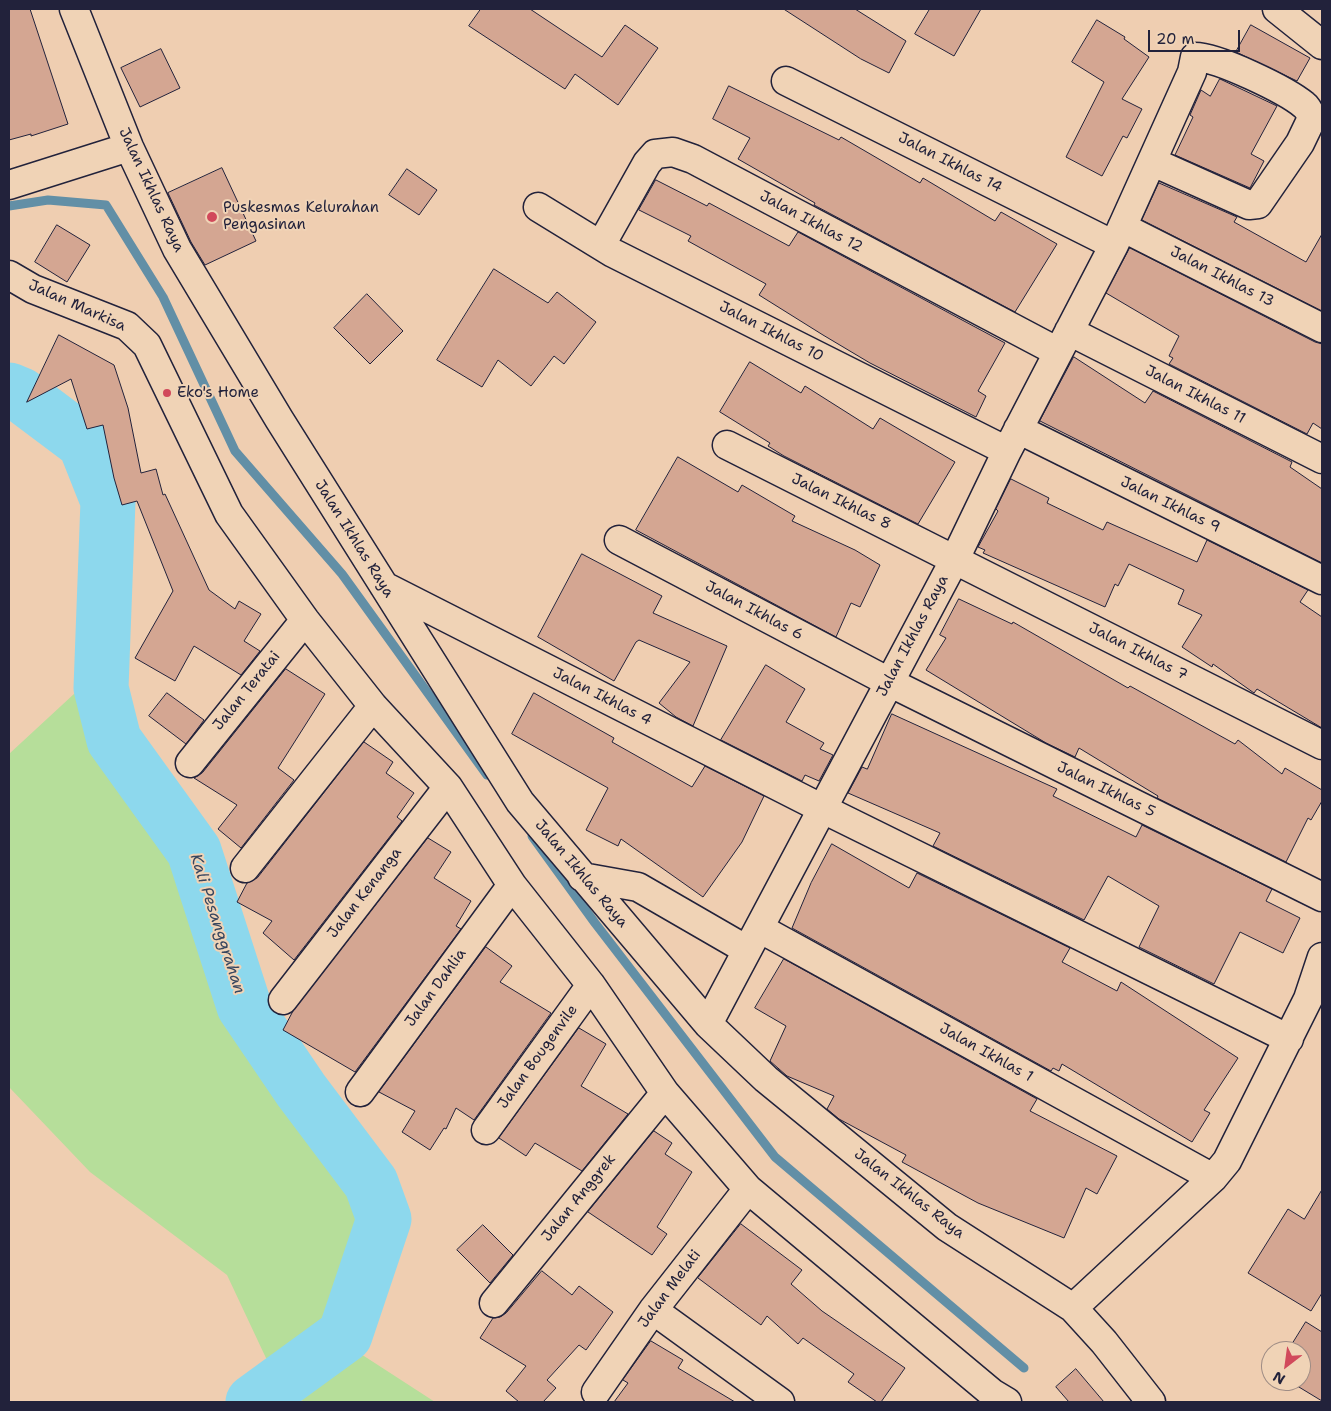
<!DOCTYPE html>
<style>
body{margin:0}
#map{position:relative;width:1331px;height:1411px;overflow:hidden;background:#efceb1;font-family:"Shantell Sans",sans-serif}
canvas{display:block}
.frame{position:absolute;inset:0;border:10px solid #22223b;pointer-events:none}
.north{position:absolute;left:1261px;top:1341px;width:50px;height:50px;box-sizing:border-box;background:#f0d3b6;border:1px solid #9e8c85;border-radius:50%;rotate:210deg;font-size:14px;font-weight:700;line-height:20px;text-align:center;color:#22223b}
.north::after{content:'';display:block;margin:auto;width:18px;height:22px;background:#d1495b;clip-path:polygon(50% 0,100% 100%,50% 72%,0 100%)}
.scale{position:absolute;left:1148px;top:30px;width:92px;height:22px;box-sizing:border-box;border:2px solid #22223b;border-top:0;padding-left:6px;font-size:15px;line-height:18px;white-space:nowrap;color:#22223b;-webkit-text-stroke:4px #f0d3b6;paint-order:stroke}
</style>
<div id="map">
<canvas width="1331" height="1411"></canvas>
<div class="frame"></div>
<div class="north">N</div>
<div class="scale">20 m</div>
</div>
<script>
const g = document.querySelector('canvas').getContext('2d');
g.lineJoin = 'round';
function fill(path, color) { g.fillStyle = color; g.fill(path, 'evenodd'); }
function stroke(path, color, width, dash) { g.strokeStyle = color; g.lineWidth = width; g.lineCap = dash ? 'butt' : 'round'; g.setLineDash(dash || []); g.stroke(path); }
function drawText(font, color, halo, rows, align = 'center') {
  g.font = font + ' "Shantell Sans",sans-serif'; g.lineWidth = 4; g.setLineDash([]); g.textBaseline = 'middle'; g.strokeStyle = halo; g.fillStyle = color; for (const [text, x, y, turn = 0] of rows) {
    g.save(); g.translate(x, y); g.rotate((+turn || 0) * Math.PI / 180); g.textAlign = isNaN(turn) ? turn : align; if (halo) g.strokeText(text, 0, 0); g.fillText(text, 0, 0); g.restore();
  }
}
fill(new Path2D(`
 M101,669l5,79 84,85 35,88 39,119 94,129 29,94 -40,82 88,57h-130l-24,-12 -54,-115 -137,-103 -81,-85v-333z`), '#b6de9a');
stroke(new Path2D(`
 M9,206l39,-6 58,5 57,92 72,154 107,123 145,201
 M532,836l63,87 180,234 249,211`), '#628fa6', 9);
stroke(new Path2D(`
 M9,390l12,5 64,48 23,58 -7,187 13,52 80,111 50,155 57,84 70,93 13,36 -39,116 -92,67`), '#8dd8ed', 55);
const building = new Path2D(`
 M9,9h21l38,115 -37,12v-2l-22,6z
 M481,9h49l72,48 23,-32 33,23 -40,57 -43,-31 -10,15 -96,-63z
 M784,9h71l51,32 -17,32 -28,-14z
 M930,9h51l-27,47 -39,-22z
 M1097,20l28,17 -1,2 25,18 -27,42 20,10 -15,29 -4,-2 -21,40 -36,-19 38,-75 -32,-20z
 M1251,25l59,33 -13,23 -61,-29z
 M161,49l19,39 -40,19 -19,-39z
 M1220,79l57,27 -26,48 13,7 -14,27 -75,-33 18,-38 -3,-2 11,-25 9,6z
 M729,86l110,54 2,-3 79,46 3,-5 72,43 6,-9 56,32 -42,68 -201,-107 1,-2 -77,-44 12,-21 -37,-19z
 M222,168l34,73 -51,24 -14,-23 -23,-49z
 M407,169l30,21 -18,25 -30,-20z
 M656,180l51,26 2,-3 80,43 9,-14 207,111 -27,48 8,5 -10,21 -106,-54 -47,-28 -64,-40 7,-11 -78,-43 3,-5 -52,-26z
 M1159,183l78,34 -3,5 72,40 16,-28v77l-180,-91z
 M57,225l33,20 -23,37 -32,-20z
 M1130,248l185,94 7,2v85l-9,-6 -6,11 -138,-70 4,-6 -4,-2 10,-20 -73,-43z
 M494,269l54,34 9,-11 39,30 -32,42 -10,-8 -23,30 -33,-26 -16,27 -45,-27z
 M367,294l36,37 -33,33 -36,-36z
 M59,335l55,30 14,43 13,65 15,-4 7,26 2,-1 44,96 26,19 4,-8 22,13 -17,27 16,10 -19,24 -47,-29 -19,35 -40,-23 38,-67 -36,-90 -15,4 -8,-27 -11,-53 -16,4 -16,-50 -44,23z
 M1074,357l71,46 8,-12 139,71 -2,5 32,22v74l-282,-142z
 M750,362l51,31 4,-7 68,43 7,-11 75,44 -37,62 -134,-68 -16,-10 2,-3 -50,-31z
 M678,457l60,35 4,-7 53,31 -3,5 63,29 25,15 -20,42 -9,-4 -15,34 -200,-107z
 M1011,479l38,19 -2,5 56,27 4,-8 90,40 10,-22 101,50 -8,12 22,15v111l-65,-39 -3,4 -41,-29 -1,3 -30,-20 20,-32 -24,-11 6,-14 -55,-26 -11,22 -3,-2 -10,23 -122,-54 2,-3 -7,-3 20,-36 -2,-2z
 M582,554l80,42 -9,17 74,33 -34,80 -17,-9 -17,-14 31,-41 -51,-22 -3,2 -22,39 -76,-44z
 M959,599l53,25 1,-2 115,66 2,-2 105,58 3,-4 44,34 3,-6 37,22v11l-11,19 -3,-2 -22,44 -129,-64 1,-2 -79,-48 -4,9 -29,-14 -120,-73 20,-32 -6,-3z
 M766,665l39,24 -19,33 38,21 -4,6 13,6 -14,26 -14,-6 -3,6 -81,-41z
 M286,669l39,25 -47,74 16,12 -53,68 -23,-19 19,-24 -43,-27 8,-5z
 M167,693l37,27 -18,24 -37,-28z
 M534,693l80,45 -2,4 80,45 13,-21 59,30 -22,46 -39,55 -82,-58 -3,7 -32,-16 22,-42 -96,-54z
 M892,714l165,75 -4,7 83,41 6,-12 130,64 -6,12 34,17 -17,35 -43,-21 -26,52 -75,-37 20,-41 -51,-30 -24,44 -151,-74 7,-13 -92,-40 14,-26 5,2z
 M364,742l29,20 -7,11 28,20 -17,24 5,4 -108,139 -31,-27 9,-12 -35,-19 10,-19 10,-5z
 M428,838l23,14 -17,26 37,23 -15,25 5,3 -106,143 -72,-42 10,-19z
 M832,844l77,44 8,-15 153,75 -8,14 55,29 4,-9 117,76 -34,52 6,3 -18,29 -130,-78 -3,7 -6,-3 -2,3 -259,-143 19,-45z
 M486,947l26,19 -12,16 51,31 -77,107 -18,-12 -10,21 -2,-1 -14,22 -28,-18 13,-21 -36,-19z
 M784,959l253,140 -7,12 87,45 -20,38 -11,-6 -22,50 -86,-35 -76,-41 4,-7 -67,-36 -12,-10 7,-13 -47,-20 -17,-15 16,-35 -31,-18z
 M579,1028l27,16 -25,42 47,28 -46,57 -47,-28 -9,13 -27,-18z
 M654,1131l18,12 -7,11 27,18 -35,55 10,7 -15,21 -64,-43z
 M1322,1190v103l-11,18 -63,-38 40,-64 16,10z
 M741,1224l61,46 -11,14 31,27 83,57 -24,34h-4l-29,-20 6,-8 -51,-36 -5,6 -31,-28 -6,9 -63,-47z
 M483,1225l30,30 -23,28 -33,-33z
 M542,1271l30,24 7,-9 34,26 -27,38 -7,-5 -32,35 9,8 -13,14h-24l-13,-11 20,-25 -46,-28 13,-20 7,-1 6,-4z
 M1306,1322l16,10v69l-33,-20h12v-30h-13z
 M651,1341l32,19 -5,8 57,34h-121l14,-19 -5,-3z
 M1076,1369l28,33h-35l-13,-15z`);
fill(building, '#d4a692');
stroke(building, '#22223b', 1);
const minor = new Path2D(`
 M74,9l55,138 48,102 102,170 241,383 188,222 58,55 181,148 126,81 31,34 47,60
 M1277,9l45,36
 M786,81l328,164
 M9,185l120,-38
 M538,207l75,46 394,198
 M1122,227l200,101
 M601,245l46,-82 8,-9 18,-2 20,7 365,193
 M9,275l24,14 94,37 20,19 82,169 76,106 68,86 75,81 64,98 79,100 74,108 83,96 244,204 15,9
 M1069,331l253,128
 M1018,429l304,151
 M727,445l595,300
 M619,540l270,142 433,215
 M384,586l437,222 468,231
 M190,763l115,-143
 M245,868l128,-162
 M582,877l56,10 109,63
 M759,928l454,250
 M283,1000l165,-213
 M708,1024l247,-465 52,-108 107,-206 78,-173 3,-15c23,0 91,33 109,48 4,3 6,8 8,13l-12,25 -42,61 -9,1 -96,-43
 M360,1092l152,-207
 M486,1130l105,-145
 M494,1303l171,-210
 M1073,1308l140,-130 14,-17 81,-162 14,-42
 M653,1310l127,92
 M596,1392l57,-82 95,-121`);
stroke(minor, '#22223b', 31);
stroke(minor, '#f0d3b6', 28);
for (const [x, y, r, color] of [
 [212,217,6,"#d1495b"],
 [167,393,5,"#d1495b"]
]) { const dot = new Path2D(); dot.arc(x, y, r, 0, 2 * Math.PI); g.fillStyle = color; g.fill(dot); stroke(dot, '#f0d3b6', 2); }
drawText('15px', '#22223b', '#f0d3b6', [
 ["Jalan Ikhlas 14",950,163,27],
 ["Jalan Ikhlas Raya",151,190,65],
 ["Jalan Ikhlas 12",811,222,28],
 ["Jalan Ikhlas 13",1222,277,27],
 ["Jalan Markisa",77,306,24],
 ["Jalan Ikhlas 10",771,332,27],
 ["Jalan Ikhlas 11",1195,395,27],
 ["Jalan Ikhlas 8",841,502,26],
 ["Jalan Ikhlas 9",1170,505,26],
 ["Jalan Ikhlas Raya",354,539,58],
 ["Jalan Ikhlas 6",754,611,28],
 ["Jalan Ikhlas Raya",913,636,-62],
 ["Jalan Ikhlas 7",1138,652,27],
 ["Jalan Teratai",247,691,-51],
 ["Jalan Ikhlas 4",602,697,27],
 ["Jalan Ikhlas 5",1106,790,26],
 ["Jalan Ikhlas Raya",581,874,50],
 ["Jalan Kenanga",365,893,-52],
 ["Jalan Dahlia",436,988,-54],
 ["Jalan Ikhlas 1",986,1053,29],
 ["Jalan Bougenvile",538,1057,-54],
 ["Jalan Ikhlas Raya",909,1194,38],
 ["Jalan Anggrek",579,1198,-51],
 ["Jalan Melati",670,1289,-53]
]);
drawText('15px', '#22223b', '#f0d3b6', [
 ["Puskesmas Kelurahan",223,208],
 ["Pengasinan",223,225],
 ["Eko's Home",177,393]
], 'left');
drawText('italic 16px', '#37465f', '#f0d3b6', [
 ["Kali Pesanggrahan",217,924,72]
]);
</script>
